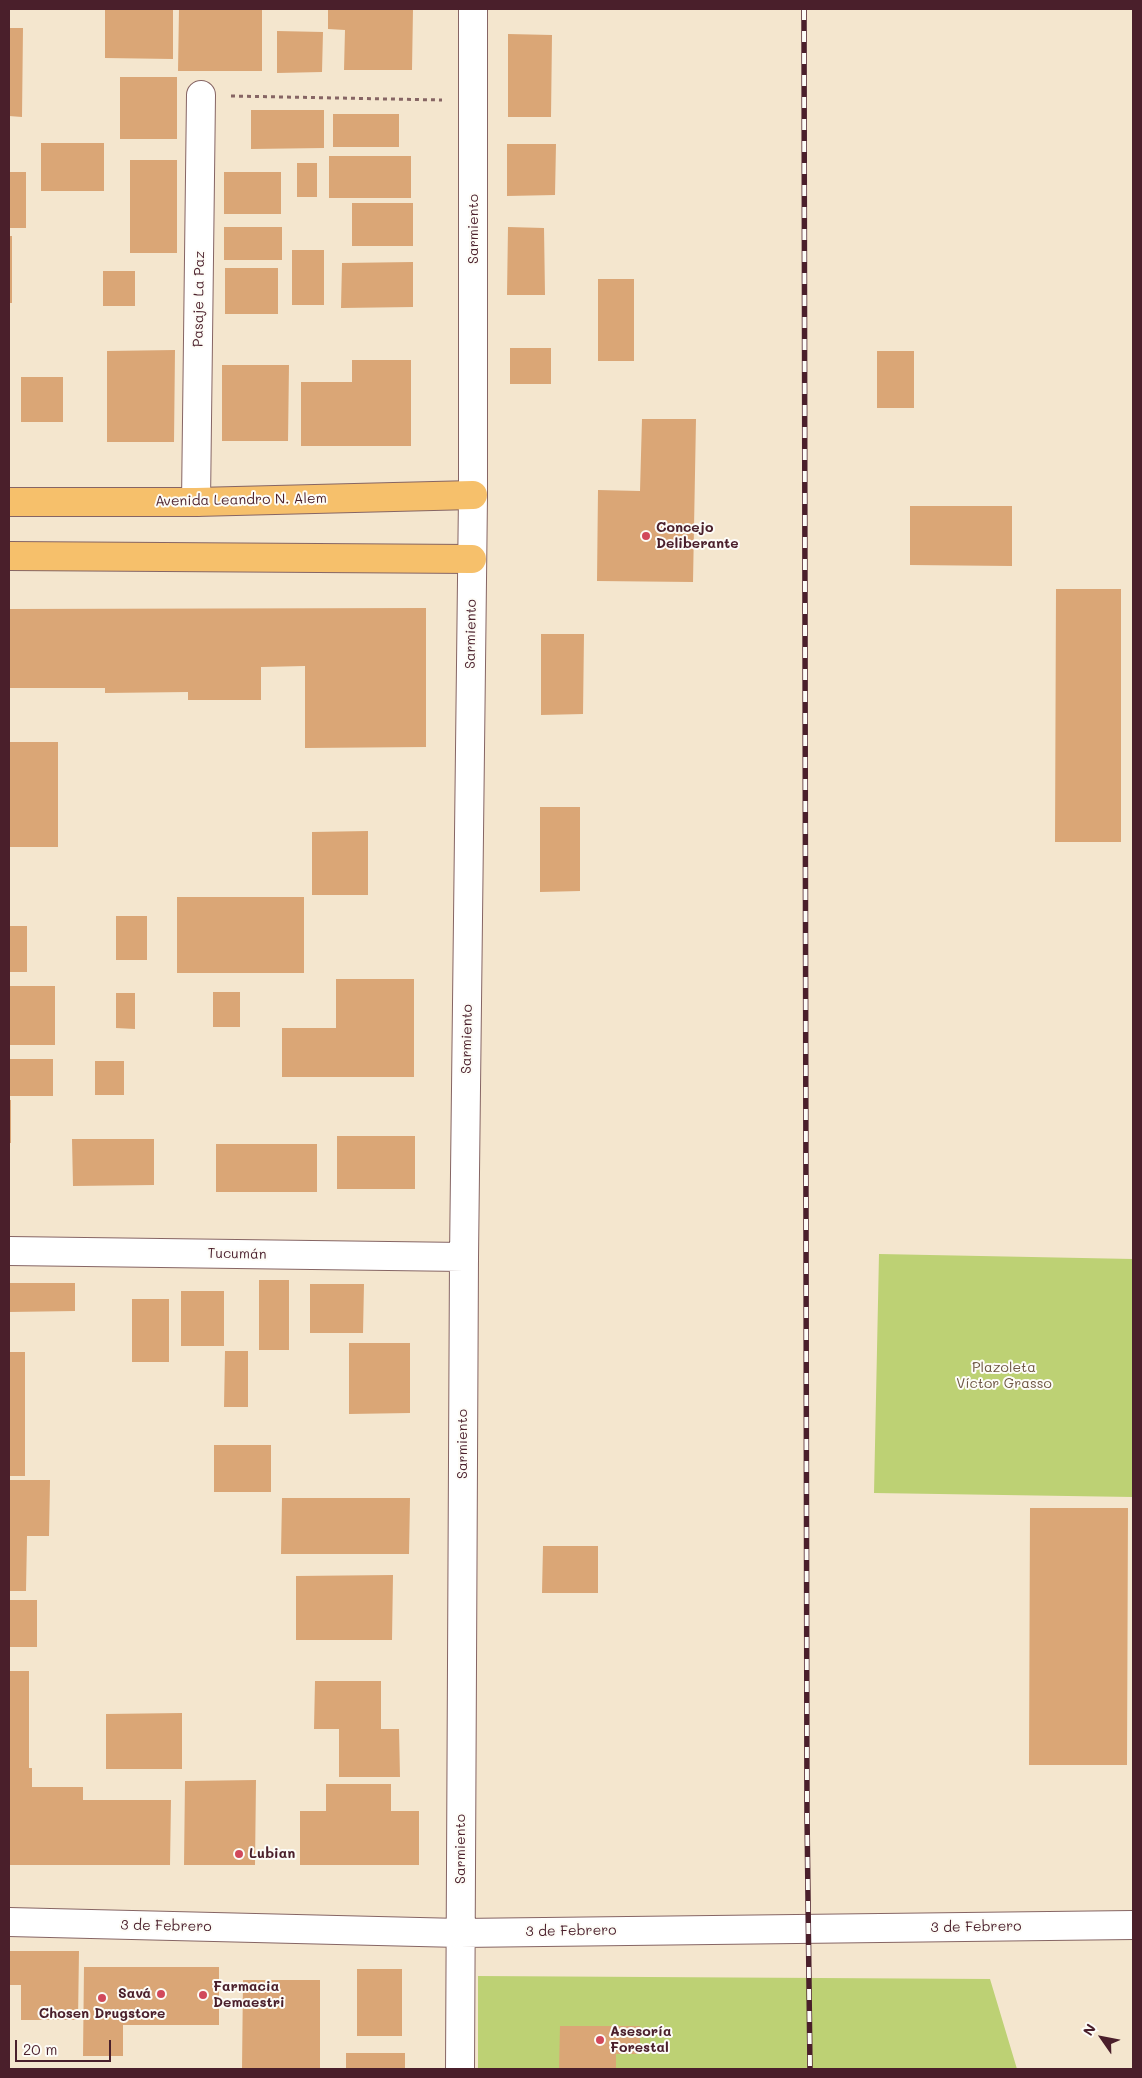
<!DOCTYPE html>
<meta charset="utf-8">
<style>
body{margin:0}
#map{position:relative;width:1142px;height:2078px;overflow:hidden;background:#f4e6ce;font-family:Mali,sans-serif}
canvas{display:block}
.frame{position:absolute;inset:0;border:10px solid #4a1f2b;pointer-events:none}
.north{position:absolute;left:1077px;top:2013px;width:50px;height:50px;-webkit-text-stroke:4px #fdfcf7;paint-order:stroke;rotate:303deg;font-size:14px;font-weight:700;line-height:20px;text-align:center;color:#4a1f2b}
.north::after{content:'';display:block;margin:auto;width:18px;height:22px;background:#4a1f2b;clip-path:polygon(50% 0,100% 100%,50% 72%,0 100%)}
.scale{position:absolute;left:15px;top:2040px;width:96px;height:22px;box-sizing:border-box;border:2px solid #4a1f2b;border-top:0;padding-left:6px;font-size:15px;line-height:18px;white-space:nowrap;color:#4a1f2b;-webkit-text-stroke:4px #fdfcf7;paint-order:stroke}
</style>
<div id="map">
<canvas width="1142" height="2078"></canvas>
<div class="frame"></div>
<div class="north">N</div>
<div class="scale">20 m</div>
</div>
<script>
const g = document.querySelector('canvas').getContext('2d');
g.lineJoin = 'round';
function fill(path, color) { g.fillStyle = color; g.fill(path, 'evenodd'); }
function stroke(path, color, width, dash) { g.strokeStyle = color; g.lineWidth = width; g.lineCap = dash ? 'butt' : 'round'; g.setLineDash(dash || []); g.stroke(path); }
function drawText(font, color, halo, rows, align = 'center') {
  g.font = font + ' Mali,sans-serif'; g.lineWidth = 4; g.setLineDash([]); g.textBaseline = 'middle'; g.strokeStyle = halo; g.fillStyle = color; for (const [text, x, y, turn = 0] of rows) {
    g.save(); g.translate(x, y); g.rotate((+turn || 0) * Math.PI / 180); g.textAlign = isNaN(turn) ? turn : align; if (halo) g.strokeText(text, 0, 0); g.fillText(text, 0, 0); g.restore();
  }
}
fill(new Path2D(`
 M879,1254l254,5v238l-259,-4z
 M478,1976l512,3 27,90h-539z`), '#bdd174');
fill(new Path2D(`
 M105,9h68v50l-68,-1z
 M179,9h83v62h-84z
 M328,9h85l-1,61h-68l1,-40 -17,-1z
 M9,28h14l-1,89 -13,-1z
 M277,31l46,1 -1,40 -45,1z
 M508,34l44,1 -1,82h-43z
 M120,77h57v62h-57z
 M251,110h73v38l-73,1z
 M333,114h66v33h-66z
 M41,143h63v48h-63z
 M507,144h49l-1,51 -48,1z
 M329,156h82v42h-82z
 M130,160h47v93h-47z
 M297,163h20v34h-20z
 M9,172h17v56h-17z
 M224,172h57v42h-57z
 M352,203h61v43h-61z
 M224,227h58v33h-58z
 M508,227l36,1 1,67h-38z
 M9,236h3v67h-3z
 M292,250h32v55h-32z
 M413,262v45l-72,1 1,-45z
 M225,268h53v46h-53z
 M103,271h32v35h-32z
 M598,279h36v82h-36z
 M510,348h41v36h-41z
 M175,350l-1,92h-67v-91z
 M877,351h37v57h-37z
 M352,360h59v86h-110v-64h51z
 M222,365h67l-1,76h-66z
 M21,377h42v45h-42z
 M642,419h54l-3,163 -96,-1 1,-91 42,1z
 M910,506h102v60l-102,-1z
 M1056,589h65v253h-66z
 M426,608v139l-121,1v-82l-44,1v33h-73v-8l-83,1v-5h-96v-79z
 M541,634h43l-1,80 -42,1z
 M9,742h49v105h-49z
 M540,807h40v84l-40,1z
 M368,831v64h-56v-63z
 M177,897h127v76h-127z
 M116,916h31v44h-31z
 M9,926h18v46h-18z
 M336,979h78v98h-132v-49h54z
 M9,986h46v59h-46z
 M213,992h27v35h-27z
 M116,993h19v36l-19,-1z
 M9,1059h44v37h-44z
 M95,1061h29v34h-29z
 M9,1100h2v43h-2z
 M337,1136h78v53h-78z
 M72,1139h82v46l-81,1z
 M216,1144h101v48h-101z
 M259,1280h30v70h-30z
 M9,1283h66v28l-66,1z
 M310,1284h54l-1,49h-53z
 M181,1291h43v55h-43z
 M132,1299h37v63h-37z
 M349,1343h61v70l-61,1z
 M225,1351h23v56h-24z
 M9,1352h16v124h-16z
 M214,1445h57v47h-57z
 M9,1480h41l-1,56h-22l-1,55h-17z
 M282,1498h128l-1,56h-128z
 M1030,1508h98l-1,257h-98z
 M543,1546h55v47h-56z
 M393,1575l-1,65h-96v-64z
 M9,1600h28v47h-28z
 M9,1671h20v97h3v19h51v13h88l-1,65h-161z
 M315,1681h66v48h18l1,48h-61v-48h-25z
 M182,1713v56h-76v-55z
 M256,1780l-1,85h-71l1,-84z
 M326,1784h65v27h28v54h-119v-54h26z
 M9,1951h70l-1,69h-57v-35h-12z
 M84,1967h135v58h-96v31h-40z
 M357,1969h45v67h-45z
 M243,1980h77v89h-78z
 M560,2026h80v28h-24v15h-57z
 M346,2053h59v16h-59z`), '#daa676');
const minor = new Path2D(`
 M196,502l5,-407
 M9,1251l455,6
 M9,1922l451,11 673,-8
 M460,2069l4,-812 9,-762v-486`);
const major = new Path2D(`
 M9,502h187l277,-7
 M9,556l463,3`);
stroke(minor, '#866564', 30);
stroke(major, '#866564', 30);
stroke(new Path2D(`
 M231,96l211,4`), '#866564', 3, [4, 4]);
stroke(minor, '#fff', 28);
stroke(major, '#f6c06b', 28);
const rail = new Path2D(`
 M804,9l3,1804 3,256`);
stroke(rail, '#4a1f2b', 5.5);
stroke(rail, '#fdfcf7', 4, [11]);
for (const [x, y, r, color] of [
 [646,536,5,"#d1495b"],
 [239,1854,5,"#d1495b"],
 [161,1994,5,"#d1495b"],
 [203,1995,5,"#d1495b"],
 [102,1998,5,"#d1495b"],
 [600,2040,5,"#d1495b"]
]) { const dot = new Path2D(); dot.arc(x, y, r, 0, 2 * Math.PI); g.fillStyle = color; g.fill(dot); stroke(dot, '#fdfcf7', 2); }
drawText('14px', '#4a1f2b', '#fdfcf7', [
 ["Sarmiento",474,229,-90],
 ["Pasaje La Paz",199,299,-89],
 ["Avenida Leandro N. Alem",241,500,-1],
 ["Sarmiento",471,634,-89],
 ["Sarmiento",467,1039,-89],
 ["Tucumán",237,1254,1],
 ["Sarmiento",463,1444,-90],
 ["Sarmiento",461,1849,-90],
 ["3 de Febrero",166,1926,1],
 ["3 de Febrero",976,1927,-1],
 ["3 de Febrero",571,1931,-1]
]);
drawText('bold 14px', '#4a1f2b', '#fdfcf7', [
 ["Concejo",656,528],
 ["Deliberante",656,544],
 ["Lubian",249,1854],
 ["Farmacia",213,1987],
 ["Demaestri",213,2003],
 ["Savá",151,1994,"right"],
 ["Chosen Drugstore",102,2014,"center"],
 ["Asesoría",610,2032],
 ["Forestal",610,2048]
], 'left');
drawText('14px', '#6c5441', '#fdfcf7', [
 ["Plazoleta",1004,1368],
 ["Víctor Grasso",1004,1384]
]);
</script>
